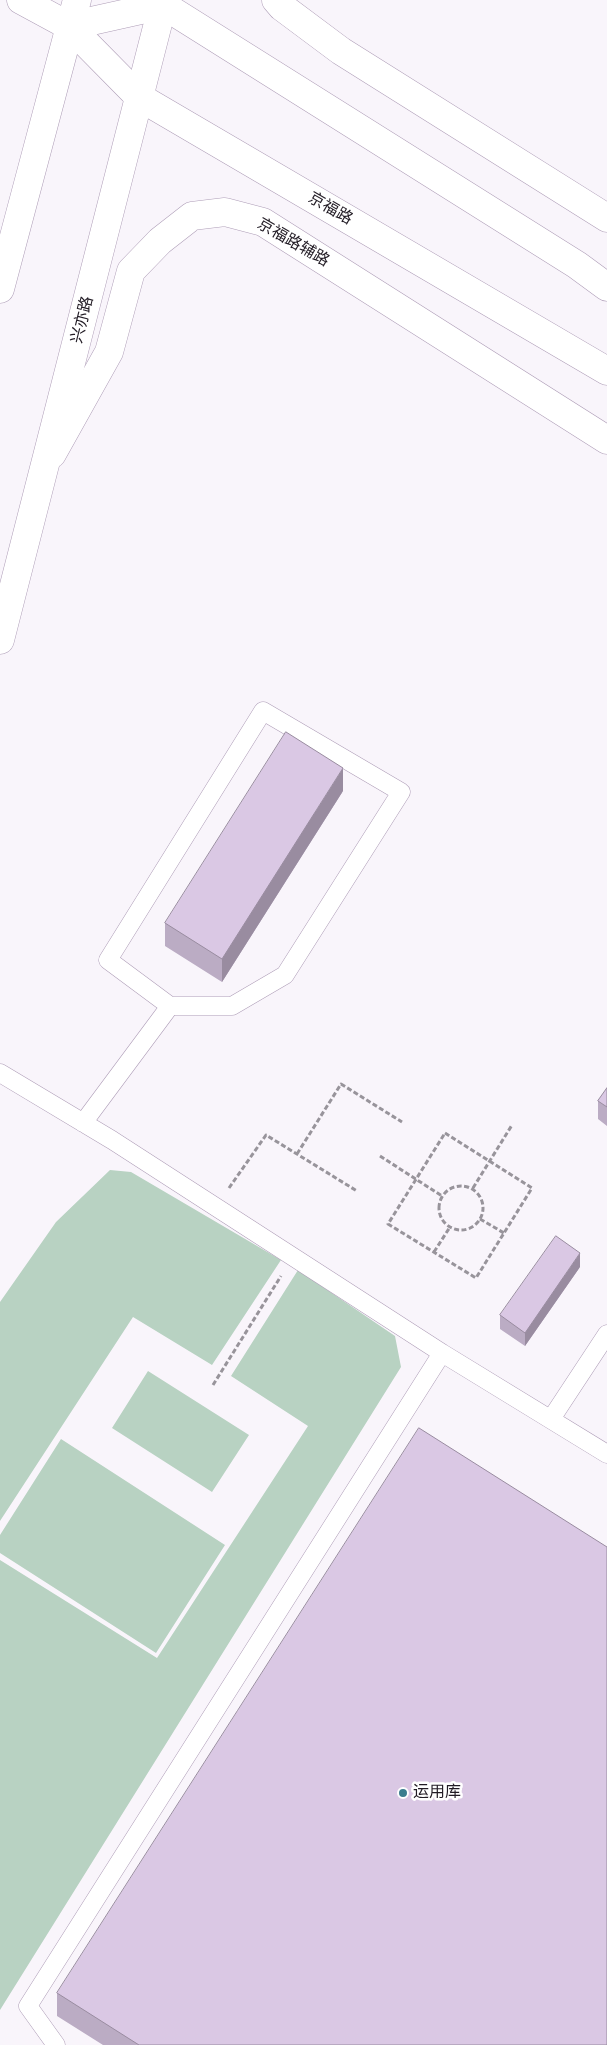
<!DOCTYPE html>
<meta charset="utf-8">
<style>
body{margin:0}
canvas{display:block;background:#f9f5fb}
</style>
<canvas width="607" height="2045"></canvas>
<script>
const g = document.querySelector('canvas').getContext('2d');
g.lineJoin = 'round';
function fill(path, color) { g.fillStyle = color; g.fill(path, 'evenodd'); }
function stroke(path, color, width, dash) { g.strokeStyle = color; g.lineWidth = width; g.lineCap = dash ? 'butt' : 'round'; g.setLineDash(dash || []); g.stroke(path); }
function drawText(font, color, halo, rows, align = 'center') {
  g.font = font + ' "Roboto Condensed","Noto Sans SC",sans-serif'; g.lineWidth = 5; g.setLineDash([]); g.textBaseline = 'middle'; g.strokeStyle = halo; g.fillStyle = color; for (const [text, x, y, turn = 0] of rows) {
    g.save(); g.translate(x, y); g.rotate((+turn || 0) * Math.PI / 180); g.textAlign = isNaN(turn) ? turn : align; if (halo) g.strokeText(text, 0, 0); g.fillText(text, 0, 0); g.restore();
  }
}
fill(new Path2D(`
 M110,1170l21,2 150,88 -69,105 -79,-48 -133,204v-219l56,-80z
 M298,1270l97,66 6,31 -401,643v-450l157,98 151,-232 -77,-50z
 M148,1371l101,64 -37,57 -100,-64z
 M61,1439l164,106 -69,108 -156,-100v-18z`), '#b8d2c2');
const service = new Path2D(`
 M0,1073l112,67 330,213 165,101
 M83,1123l87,-117h62l53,-31 116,-183 -138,-81 -155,249 62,46
 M551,1419l56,-85
 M56,2045l-28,-39 414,-653`);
const tertiary = new Path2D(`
 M276,0l6,7 59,44 266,167
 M52,454l57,-102 22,-81 29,-30 32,-25 33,-4 38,10 344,218`);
const primary = new Path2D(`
 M0,289l77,-289
 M0,640l164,-640`);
const trunk = new Path2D(`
 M21,0l48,26 70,71 468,274
 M69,26l94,-21 414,260 30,22`);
stroke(service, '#ae9db7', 19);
stroke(tertiary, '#ae9db7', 29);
stroke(primary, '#ae9db7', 29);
stroke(trunk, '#ae9db7', 29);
stroke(new Path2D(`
 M445,1133l87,55 -56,90 -88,-54z
 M297,1154l44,-70 61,38
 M380,1156l62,40
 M439 1208a22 22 0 1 1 44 0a22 22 0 1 1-44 0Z
 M229,1188l37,-53 91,56
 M473,1188l39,-63
 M480,1219l24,14
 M434,1252l16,-25
 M213,1385l68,-109`), '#98949b', 3, [5, 2.5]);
stroke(service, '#fff', 18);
stroke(tertiary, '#fff', 28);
stroke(primary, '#fff', 28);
stroke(trunk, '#fff', 28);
fill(new Path2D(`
 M343,791l-121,191 -57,-36v-23z
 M607,1088v38l-9,-7v-18z
 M580,1267l-55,79 -25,-17v-14z
 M57,1993l550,52h-504l-46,-29z`), '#bbacc4');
fill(new Path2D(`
 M343,768v23l-121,191v-23z
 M580,1253v14l-55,79v-13z`), '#998ca0');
const building = new Path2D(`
 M286,732l57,36 -121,191 -57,-36z
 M607,1088v19l-9,-6z
 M556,1236l24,17 -55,80 -25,-18z
 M419,1428l188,119v498h-468l-82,-52z`);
fill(building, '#dac8e4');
stroke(building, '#998ca0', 1);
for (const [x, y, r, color] of [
 [403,1793,5,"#3a7d8e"]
]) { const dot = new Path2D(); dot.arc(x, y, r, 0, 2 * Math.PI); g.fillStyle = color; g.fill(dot); stroke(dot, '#fff', 2); }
drawText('16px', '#211b24', '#fff', [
 ["京福路",330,209,30],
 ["京福路辅路",293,243,30],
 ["兴亦路",83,320,-76]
]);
drawText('16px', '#211b24', '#fff', [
 ["运用库",413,1793]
], 'left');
</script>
